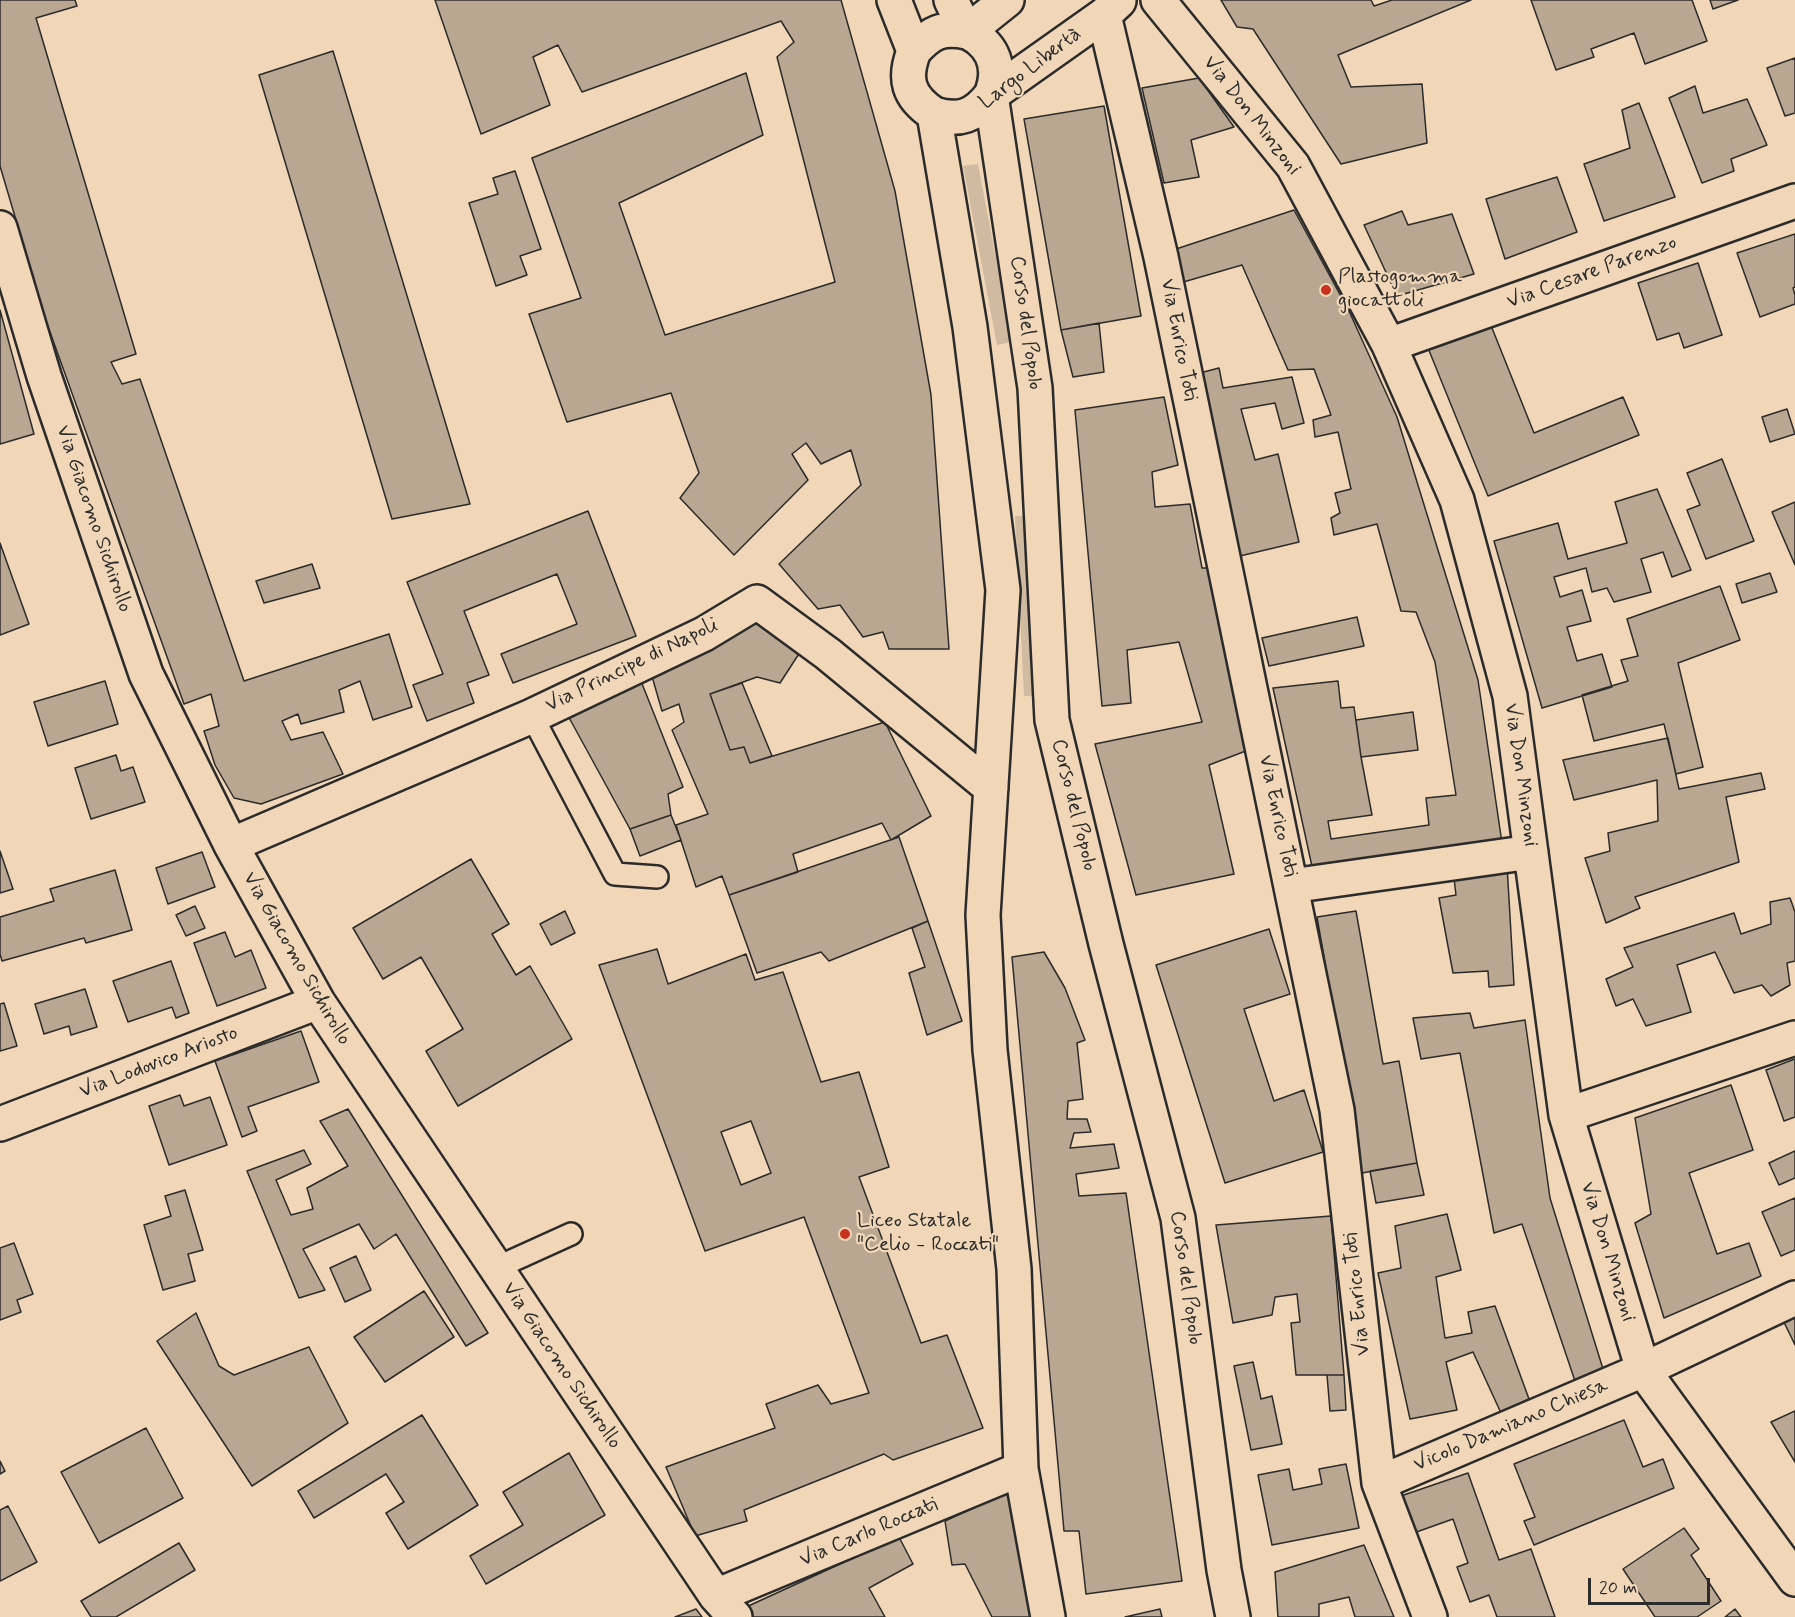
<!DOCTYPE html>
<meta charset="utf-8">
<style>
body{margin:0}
#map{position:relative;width:1795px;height:1617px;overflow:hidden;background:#f1d7b8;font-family:Mynerve,sans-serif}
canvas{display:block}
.scale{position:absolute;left:1588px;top:1578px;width:122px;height:27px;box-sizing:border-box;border:3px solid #2b2b2b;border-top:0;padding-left:8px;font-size:18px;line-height:21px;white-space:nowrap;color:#2b2b2b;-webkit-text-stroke:4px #f1d7b8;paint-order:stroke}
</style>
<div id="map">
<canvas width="1795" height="1617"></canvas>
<div class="scale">20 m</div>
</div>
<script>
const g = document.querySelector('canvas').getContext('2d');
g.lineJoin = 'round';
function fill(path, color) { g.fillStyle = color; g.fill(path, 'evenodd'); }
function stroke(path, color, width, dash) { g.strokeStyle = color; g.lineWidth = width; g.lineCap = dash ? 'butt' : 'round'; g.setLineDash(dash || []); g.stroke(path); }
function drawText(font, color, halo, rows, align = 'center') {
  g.font = font + ' Mynerve,sans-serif'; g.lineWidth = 4.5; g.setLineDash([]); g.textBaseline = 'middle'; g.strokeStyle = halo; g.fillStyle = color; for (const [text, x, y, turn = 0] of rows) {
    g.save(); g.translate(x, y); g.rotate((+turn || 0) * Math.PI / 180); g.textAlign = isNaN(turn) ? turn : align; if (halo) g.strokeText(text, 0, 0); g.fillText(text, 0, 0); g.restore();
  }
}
fill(new Path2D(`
 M978,164l34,178 -15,3 -34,-179z
 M1015,516h13l9,180h-13z`), '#d0bba0');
const building = new Path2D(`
 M0,0h75l2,6 -41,12 100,336 -25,8 11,22 18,-5 104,302 145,-47 23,73 -39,13 -13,-39 -21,9 5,22 -43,12 -3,-10 -16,7 9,19 32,-8 20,42 -82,30 -27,-6 -19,-33 -11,-34 15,-5 -8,-32 -27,10 -138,-383 -46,-155z
 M435,0h406l54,191 36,204 18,254h-60l-6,-17 -20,5 -23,-32 -22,4 -39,-45 82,-79 -10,-35 -30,14 -15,-21 -14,11 16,26 -74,75 -54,-57 19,-25 -28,-80 -104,29 -38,-108 52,-16 -49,-140 214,-85 17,62 -144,68 46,132 170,-53 -58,-225 17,-15 -13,-21 -199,71 -24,-47 -25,12 17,48 -69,29z
 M1221,0h150l3,6 18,-6h79l-133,55 13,32 71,-3 5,59 -86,21 -88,-135 -16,-2z
 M1531,0h161l15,41 -62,23 -11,-31 -43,16 3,8 -38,13z
 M1710,0h28l-25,9z
 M333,51l137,453 -78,15 -133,-444z
 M1795,58v55l-10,3 -18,-48z
 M1199,78l35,49 -43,13 8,37 -35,6 -22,-95z
 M1695,86l8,27 44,-14 20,46 -36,14 3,12 -32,12 -33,-85z
 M1639,103l36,94 -71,24 -20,-57 46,-16 -8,-38z
 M1104,106l37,210 -80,14 -37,-211z
 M515,171l26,78 -21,7 7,19 -31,11 -27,-83 29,-9 -5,-16z
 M1557,177l20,55 -72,27 -19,-60z
 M1294,210l55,101 48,106 81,263 24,163 -189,28 -40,-183 65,-7 3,27 13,-1 7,50 11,58 -44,6 3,18 98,-14 -3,-27 30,-3 -21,-133 -19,-50 -15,-1 -24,-87 -43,11 -3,-17 9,-5 -5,-20 16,-4 -13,-57 -23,5 -2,-17 18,-5 -17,-46 -26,1 -46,-105 -69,20 -9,-32z
 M1402,211l6,14 44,-11 22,60 -77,22 -33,-71z
 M1795,234v53l-2,1 2,7v9l-35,13 -23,-64z
 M1698,263l24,72 -38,13 -5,-15 -22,7 -19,-57z
 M0,310l34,124 -34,10z
 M1099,323l5,49 -31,5 -12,-47z
 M1490,323l44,110 89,-36 16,38 -151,61 -60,-148z
 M1219,368l4,20 69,-11 12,46 -22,6 -7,-26 -34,6 14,51 23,-6 21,88 -59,14 -44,-182z
 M1164,397l14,68 -26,7 3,35 35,-3 12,64h15l34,181 -42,16 25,109 -98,21 -41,-151 107,-22 -23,-80 -52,8 4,53 -29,3 -27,-296z
 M1787,409l8,25 -25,8 -8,-25z
 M1722,459l32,82 -48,18 -19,-49 13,-5 -13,-32z
 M1657,489l34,81 -19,7 -9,-25 -22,7 10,33 -37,10 -7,-14 -15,4 -6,-24 -32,9 6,20 22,-7 9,31 -24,6 10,34 25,-7 10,33 -70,21 -48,-167 64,-18 10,36 59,-16 -12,-41z
 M1795,502v63l-23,-53z
 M588,511l48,125 -123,47 -12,-29 76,-30 -20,-50 -93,37 25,64 -22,8 7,20 -47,18 -14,-36 30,-11 -36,-92z
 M0,543l29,81 -29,11z
 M312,564l8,24 -56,15 -8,-22z
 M1770,573l7,19 -35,11 -6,-19z
 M1720,586l20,54 -62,23 25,104 -27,7 -12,-50 -70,17 -12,-46 46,-14 -7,-21 17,-4 -11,-37z
 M1357,617l7,29 -95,20 -7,-28z
 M765,619l39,27 -24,37 -23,-6 -47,17 20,56 14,-3 6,16 135,-41 46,94 -40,24 -9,-17 -89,31 5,18 -69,23 -7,-19 -26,11 -20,-62 32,-11 -36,-84 12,-8 -5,-18 -17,7 -11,-38z
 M637,671l46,116 -15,7 3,21 -41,14 -69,-126z
 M105,681l13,43 -70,22 -14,-44z
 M742,683l30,73 -22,7 -6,-16 -14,3 -20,-56z
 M1413,712l5,38 -57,7 -5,-37z
 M1668,738l11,51 82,-16 4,16 -39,8 13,65 -104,35 5,11 -34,15 -21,-65 25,-7 -2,-18 50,-12 -1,-41 -83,20 -11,-40z
 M116,755l5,16 12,-4 12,35 -54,17 -16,-51z
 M671,815l10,25 -41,16 -10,-27z
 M899,837l29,84 -99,40 -8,-9 -64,21 -28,-78z
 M0,851l13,38 -13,4z
 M202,852l13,35 -47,17 -12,-36z
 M471,859l38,65 -17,10 24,41 14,-9 42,73 -114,67 -32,-55 37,-22 -42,-72 -38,22 -30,-51z
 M1507,865l7,120 -25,2 -1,-16 -35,2 -14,-75 17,-3 -3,-25z
 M115,870l17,60 -46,13 -2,-5 -82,23 -2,-7v-37l54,-16 -4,-12z
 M1790,898l5,14v49l-8,2 3,22 -19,11 -9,-11 -28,8 -19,-41 -38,13 14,47 -45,14 -13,-27 -17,7 -10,-27 27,-12 -9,-19 110,-35 7,21 30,-10 -1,-22z
 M195,906l10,22 -19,8 -10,-21z
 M565,911l10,22 -24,12 -11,-21z
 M1356,911l27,153 16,-3 18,102 -55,10 -45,-256z
 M928,921l34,100 -35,14 -18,-62 16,-6 -13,-39z
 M1269,929l21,65 -46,15 30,92 30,-11 19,62 -98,31 -69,-218z
 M225,932l10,25 16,-7 15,38 -49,18 -23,-63z
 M657,949l11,35 78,-30 9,26 28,-8 38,110 38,-10 30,95 -30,10 62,166 26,-8 36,93 -90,32 -9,-6 -140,56 3,11 -52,15 -29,-69 109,-39 -9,-24 52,-19 13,19 38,-11 -65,-176 -99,34 -106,-286z
 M1044,952l21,36 20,52 -8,3 6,56 -15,2 -1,18h20l4,13 -17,1 -4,15 44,-4 5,24 -43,6 3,22 47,-3 56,388 -96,13 -7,-63h-15l-52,-574z
 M171,961l18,52 -13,5 -4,-11 -44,15 -15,-41z
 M85,989l12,38 -26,8 -2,-9 -25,8 -9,-30z
 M4,1003l13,43 -17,5v-47z
 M1470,1013l4,15 51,-8 25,178 53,171 -28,12 -53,-157 -28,9 -34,-180 -39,6 -8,-41z
 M301,1031l18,51 -71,25 9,24 -15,6 -27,-76z
 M1795,1059v58l-11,4 -18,-51z
 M1731,1085l22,65 -64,23 28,81 32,-11 12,33 -97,42 -29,-95 16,-9 -16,-96z
 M180,1095l4,11 26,-9 17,48 -58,20 -20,-59z
 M348,1109l140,224 -22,13 -70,-112 -22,15 -15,-25 -56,25 22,41 -26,8 -52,-127 57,-21 7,14 -35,16 15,35 22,-6 -6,-21 41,-22 -28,-45z
 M751,1121l20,52 -30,12 -20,-53z
 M1795,1151v27l-16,7 -10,-22z
 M1417,1163l7,32 -48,8 -6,-32z
 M185,1190l18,60 -15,4 7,27 -32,9 -19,-65 27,-9 -6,-20z
 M1795,1198v52l-14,6 -19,-44z
 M1447,1214l14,56 -25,7 9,61 27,-5 -4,-21 27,-6 34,93 -28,14 -28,-61 -27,10 11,48 -47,9 -32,-146 23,-5 -6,-42z
 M1331,1216l13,159h-48l-5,-52 9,-1 -3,-28 -22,3 -3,18 -39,8 -17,-98z
 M14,1243l19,51 -16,6 4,12 -21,8v-72z
 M356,1256l15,34 -26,12 -15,-34z
 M424,1291l30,46 -69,45 -31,-45z
 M1795,1309v36l-14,-29z
 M196,1313l23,53 15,9 75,-28 39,76 -96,63 -95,-145z
 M1253,1362l8,37 11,-3 10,48 -31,6 -17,-84z
 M1327,1375h17l2,35 -16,1z
 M1795,1411v51l-24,-40z
 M422,1415l56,90 -70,44 -22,-36 18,-11 -18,-28 -72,44 -16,-27z
 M1624,1420l19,47 20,-8 11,29 -140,57 -10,-24 11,-4 -21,-53z
 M146,1428l37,70 -84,45 -38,-71z
 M569,1453l36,62 -119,69 -16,-28 53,-31 -20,-33z
 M0,1461l5,10 -5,3z
 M1346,1464l13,64 -87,17 -14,-70 31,-6 4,21 29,-6 -3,-15z
 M1468,1473l31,87 32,-11 24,68h-58l-8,-22 -19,7 -13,-35 11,-4 -15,-44 -45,16 -13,-37z
 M1014,1489l20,128h-42l-27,-53 -13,1 -7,-44z
 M8,1506l29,56 -37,19v-71z
 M1684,1528l15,21 -8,6 30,46 -24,16h-42l-32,-48z
 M899,1537l14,27 -44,24 16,29h-133l-8,-9z
 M179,1543l16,27 -79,47h-25l-10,-16z
 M1364,1545l30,72h-39l-6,-20 -30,7v13h-41l-3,-45z
 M696,1609l6,8h-27z
 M1160,1609l2,8h-37z
 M1735,1609l6,8h-16z`);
fill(building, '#baa791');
stroke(building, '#2b2b2b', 1.5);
const lane = new Path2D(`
 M532,716l83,158 42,3
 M496,1268l75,-34`);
const street = new Path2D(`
 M894,0l20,51c-11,28 -6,46 20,63l36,213 33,263 -20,325 7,135 24,219 7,200 27,148
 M951,0c5,10 9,20 15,29 3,5 10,7 14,11 18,15 19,35 11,55l44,293 17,332 54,224 72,274 46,352 9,47
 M1158,0l135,166 96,179 68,155 53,196 56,419 77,255 152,209
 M1104,15l57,242 176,853 42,373 51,134
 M914,51c17,-19 28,-24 53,-19l40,-32
 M934,114c25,8 41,2 57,-19l113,-80 15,-14
 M0,228l44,148 102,298 85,171 87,157 398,594 19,21
 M1389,345l406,-144
 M231,845l301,-129 172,-82 53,-32 71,52 163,134
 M1291,886l240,-34
 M1566,1115l229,-77
 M0,1124l318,-122
 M1379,1483l264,-113 152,-72
 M716,1596l305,-127`);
stroke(lane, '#2b2b2b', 26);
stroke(street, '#2b2b2b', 38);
stroke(lane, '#f1d7b8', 21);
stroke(street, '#f1d7b8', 33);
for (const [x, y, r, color] of [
 [1326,290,6,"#c8321e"],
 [845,1234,6,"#c8321e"]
]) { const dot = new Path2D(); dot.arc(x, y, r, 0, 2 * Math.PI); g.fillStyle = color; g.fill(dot); stroke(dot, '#f1d7b8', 2); }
drawText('21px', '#2b2b2b', '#f1d7b8', [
 ["Largo Libertà",1031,69,-37],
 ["Via Don Minzoni",1251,116,52],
 ["Via Cesare Parenzo",1592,273,-20],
 ["Corso del Popolo",1025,323,82],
 ["Via Enrico Toti",1178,340,79],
 ["Via Giacomo Sichirollo",93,519,71],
 ["Via Principe di Napoli",632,666,-26],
 ["Via Don Minzoni",1520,775,82],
 ["Corso del Popolo",1073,805,76],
 ["Via Enrico Toti",1277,816,78],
 ["Via Giacomo Sichirollo",296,959,60],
 ["Via Lodovico Ariosto",159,1063,-21],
 ["Via Don Minzoni",1607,1252,73],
 ["Corso del Popolo",1185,1278,82],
 ["Via Enrico Toti",1358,1294,-96],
 ["Via Giacomo Sichirollo",561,1366,56],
 ["Vicolo Damiano Chiesa",1511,1426,-23],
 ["Via Carlo Roccati",869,1533,-23]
]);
drawText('21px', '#2b2b2b', '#f1d7b8', [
 ["Plastogomma",1338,278],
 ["giocattoli",1338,302],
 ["Liceo Statale",857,1222],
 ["\"Celio - Roccati\"",857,1246]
], 'left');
</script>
